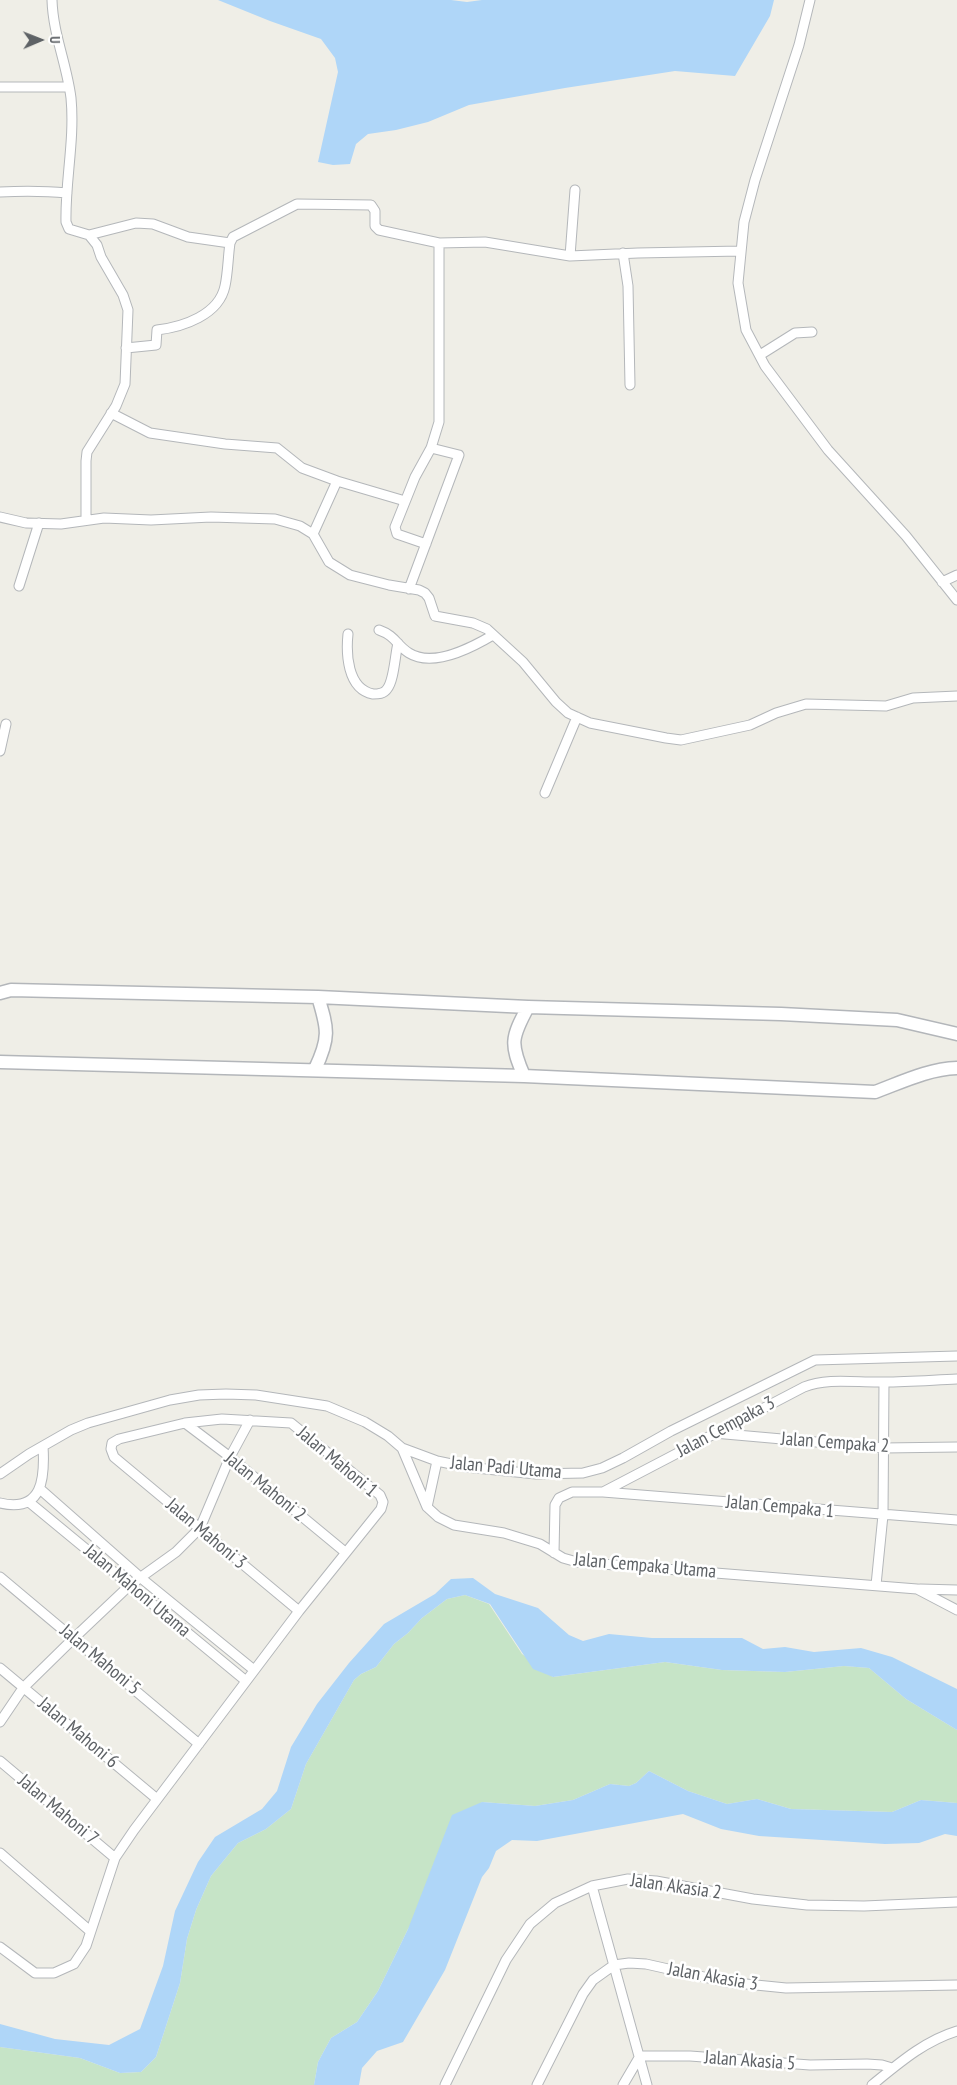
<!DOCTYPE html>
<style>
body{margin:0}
#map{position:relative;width:957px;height:2085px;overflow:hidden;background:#efeee7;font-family:"PT Sans Narrow",sans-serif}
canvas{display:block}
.north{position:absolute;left:15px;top:15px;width:50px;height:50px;-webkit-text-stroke:4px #fff;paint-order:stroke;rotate:89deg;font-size:14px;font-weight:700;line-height:20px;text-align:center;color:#5e6266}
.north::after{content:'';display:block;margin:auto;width:18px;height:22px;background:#5e6266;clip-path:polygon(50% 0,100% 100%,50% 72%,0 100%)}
</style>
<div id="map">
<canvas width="957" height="2085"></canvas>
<div class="north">U</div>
</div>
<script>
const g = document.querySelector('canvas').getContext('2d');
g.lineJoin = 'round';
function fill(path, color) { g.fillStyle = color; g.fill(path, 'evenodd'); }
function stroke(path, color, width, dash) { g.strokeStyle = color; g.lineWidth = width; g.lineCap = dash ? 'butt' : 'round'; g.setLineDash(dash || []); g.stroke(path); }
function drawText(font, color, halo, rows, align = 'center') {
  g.font = font + ' "PT Sans Narrow",sans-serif'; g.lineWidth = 5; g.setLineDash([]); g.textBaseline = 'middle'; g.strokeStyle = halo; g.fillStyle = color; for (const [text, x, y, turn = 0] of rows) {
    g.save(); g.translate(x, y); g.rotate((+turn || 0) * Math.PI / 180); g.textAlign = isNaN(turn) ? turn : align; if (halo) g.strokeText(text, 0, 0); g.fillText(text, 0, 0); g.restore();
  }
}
fill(new Path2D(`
 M465,1595l24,9 33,50 31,23 112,-15 57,8 63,2 59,-6 25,2 37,31 51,31v73l-36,-3 -29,12 -101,-3 -34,-10 -30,5 -39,-13 -39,-20 -13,12 -7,3 -19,-2 -37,16 -38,6 -53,-4 -74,127 -30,62 -21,31 -26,16 -13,24 -4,23h-314v-38l80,11 40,15 21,-1 15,-15 24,-74 7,-44 9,-29 15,-34 27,-33 28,-14 25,-20 15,-45 48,-84 7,-6 15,-7 18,-23 14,-11 14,-15 25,-19z`), '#c6e4c7');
fill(new Path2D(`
 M218,0h233l16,2 15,-2h292l-4,16 -35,60 -60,-5 -110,17 -96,17 -41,17 -32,8 -28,4 -12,10 -6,20 -17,1 -15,-3 20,-90 -3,-14 -14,-19 -51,-18z
 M473,1578l22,16 43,14 31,27 14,6 26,-7 43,4h90l21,11 22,-2 29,5 47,-4 31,9 65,32v41l-51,-31 -37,-31 -25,-2 -59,6 -63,-2 -57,-8 -112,15 -20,-8 -43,-65 -25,-9 -18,4 -25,19 -14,15 -14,11 -18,23 -15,7 -7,6 -48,84 -15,45 -25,20 -28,14 -27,33 -15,34 -9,29 -7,44 -24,74 -15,15 -21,1 -40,-15 -80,-11v-23l55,15 54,6 31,-16 23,-63 12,-55 23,-49 17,-25 47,-28 15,-18 14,-44 26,-43 32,-41 35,-39 51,-30 16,-15z
 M649,1771l39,20 39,13 30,-5 34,10 101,3 29,-12 36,3v33l-12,-2 -26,9 -34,1 -126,-8 -38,-7 -38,-15 -146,27 -25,-1 -16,11 -7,17 -7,9 -37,93 -42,72 -26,9 -15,17 -3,17h-45l4,-23 13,-24 26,-16 21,-31 30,-62 44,-114 30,-13 53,4 38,-6 37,-16 19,2 7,-3z`), '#afd6f8');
const street = new Path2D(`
 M52,0c1,34 15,65 19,98 4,42 -6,83 -5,124l3,7 20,6 8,10 4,12 22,38 5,15 -3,74 -9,22 -29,46 -1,9v59
 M810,0l-11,45 -44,135 -11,42 -6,61 8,47 19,36 63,84 78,86 51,64
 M0,87h69
 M0,192c23,-1 45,-1 67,1
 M89,235l47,-12 17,1 35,13 42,6
 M623,253l5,33 2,99
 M570,256l5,-66
 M126,348l30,-3 1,-15c26,-3 62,-15 68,-44 3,-14 3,-29 5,-43l3,-6 64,-33 74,1 4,6v15l4,4 60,13 46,-1 85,14 68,-3 102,-2
 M760,355l35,-22 17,-1
 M111,413l39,20 75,11 52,4 25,20 35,13
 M0,517l26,6 35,1 43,-6 47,2 60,-3 64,2 25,7 13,8 16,28 21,13 39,10 30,5 6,3 4,5 6,18 38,7 14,6 36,33 33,40 12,11 22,10 76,15 15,2 69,-15 26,-12 30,-9 80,2 27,-8 44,-2
 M313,534l24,-53 68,20
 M426,544l-29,-10 -2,-7 20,-50 16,-29 8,-26v-179
 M942,582l15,-7
 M19,586l20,-63
 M409,589l50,-134 -28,-7
 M379,630c17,6 17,15 30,23 24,15 64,-6 84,-18
 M348,634c-2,19 -1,55 25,60 5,0 11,0 14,-5 7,-8 8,-34 11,-46
 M0,751l6,-27
 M545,793l32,-76
 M185,1423l45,34 115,95
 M714,1433l170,15 73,-1
 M402,1448l25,59 11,10 16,8 50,8 36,11 23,14 14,4 340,27 40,21
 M0,1474l29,-20 42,-24 17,-7 82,-23 29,-5 27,-1 30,1 71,11 38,16 23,14 14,12 35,13 29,6 70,7 47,-1 19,-5 21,-10 48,-27 144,-71 142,-4
 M40,1489l101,89 113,92
 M603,1492l354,28
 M29,1502l217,179
 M0,1503c43,10 45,-25 43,-57
 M427,1507l10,-46
 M554,1553l1,-48 4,-7 13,-6h31l201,-105c24,-10 54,-4 80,-5 24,0 49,-2 73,-3
 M0,1577l199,167
 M876,1585l7,-70 1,-133
 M920,1589l37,1
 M0,1668l157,131
 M0,1722l23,-34 51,-50 56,-53 46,-33 24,-24 30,-71 20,-37
 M0,1761l115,97
 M0,1853l90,78
 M592,1886l55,199
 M0,1947l35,26h19l20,-9 12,-18 29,-88 19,-28 165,-219 82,-102 2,-7 -3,-7 -89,-72 -69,-4 -37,4 -66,16 -7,4 -1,6 3,8 185,154
 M445,2085l61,-125 24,-36 25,-21 37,-17 36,-7 28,2 97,18 54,6 57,1 93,-4
 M537,2085l46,-91 10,-14 21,-15 15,-2 17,1 80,18 60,6 171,-3
 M623,2085l17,-29h50l120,9 57,-1 15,1 10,3
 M872,2085c26,-21 52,-44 85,-54`);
const secondary = new Path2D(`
 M0,993l11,-3 307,7 210,10 253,7 116,6 60,14
 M0,1062l524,14 351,16c27,-10 53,-23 82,-24
 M315,1069c15,-31 13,-40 3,-72
 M524,1076c-14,-32 -13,-38 4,-69`);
stroke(street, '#b4b7ba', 11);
stroke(secondary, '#b3b6ba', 15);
stroke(street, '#fff', 9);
stroke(secondary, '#fff', 12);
drawText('19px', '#5e6266', '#fff', [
 ["Jalan Cempaka 3",726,1427,-28],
 ["Jalan Cempaka 2",835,1443,4],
 ["Jalan Mahoni 1",337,1462,40],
 ["Jalan Padi Utama",506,1468,5],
 ["Jalan Mahoni 2",265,1487,39],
 ["Jalan Cempaka 1",780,1507,5],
 ["Jalan Mahoni 3",206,1534,40],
 ["Jalan Cempaka Utama",645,1566,5],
 ["Jalan Mahoni Utama",137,1591,40],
 ["Jalan Mahoni 5",100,1660,40],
 ["Jalan Mahoni 6",78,1733,40],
 ["Jalan Mahoni 7",58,1810,40],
 ["Jalan Akasia 2",676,1887,8],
 ["Jalan Akasia 3",713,1977,10],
 ["Jalan Akasia 5",750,2061,4]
]);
</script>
